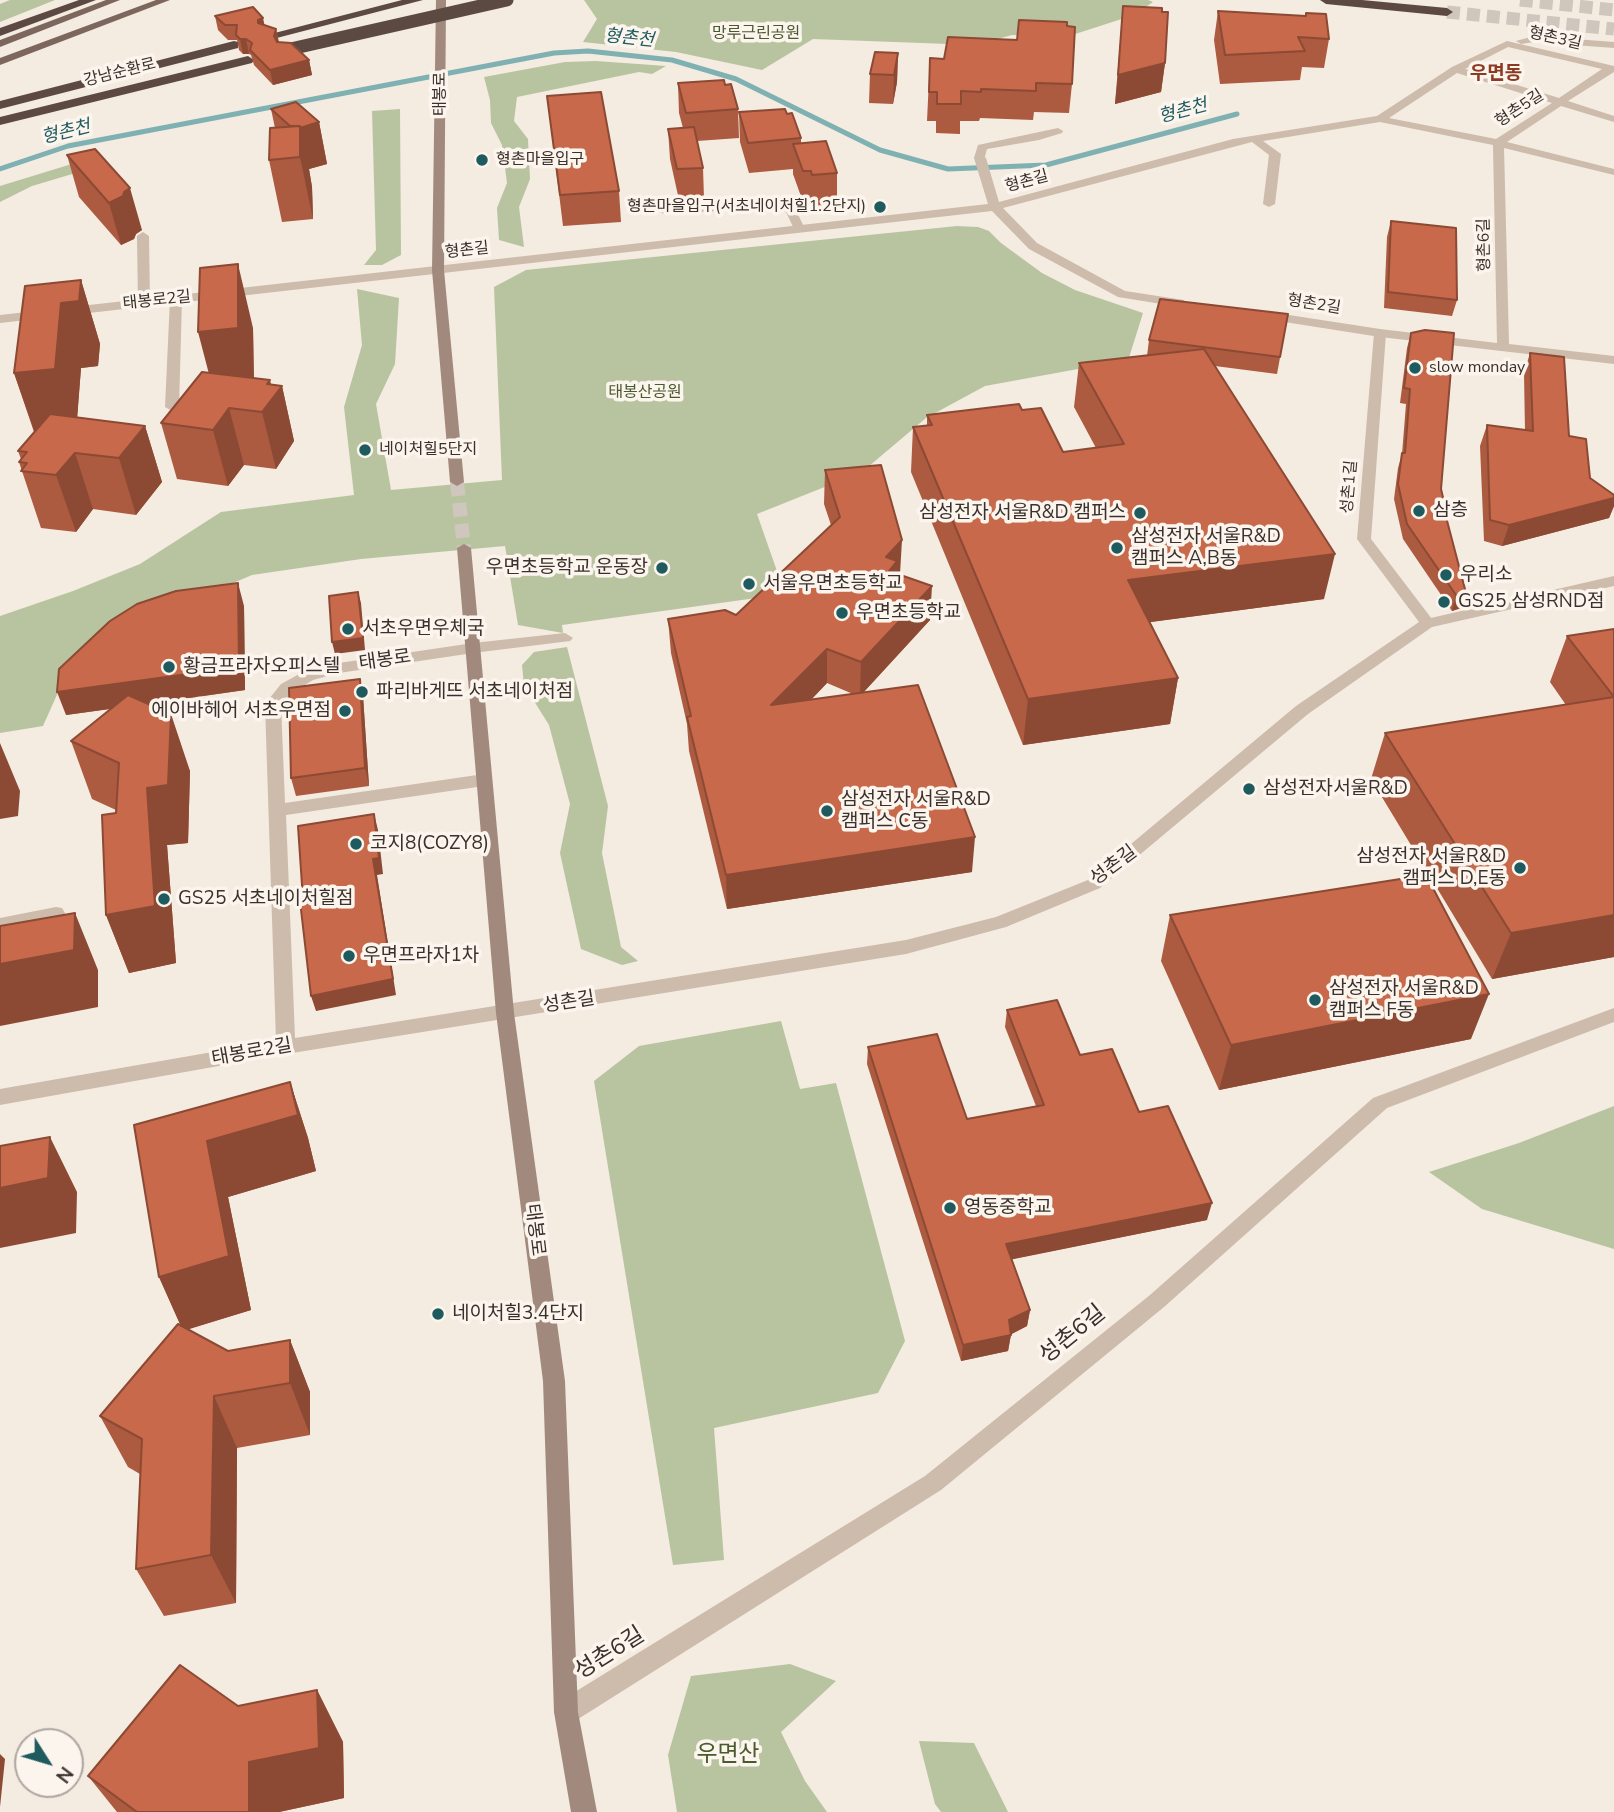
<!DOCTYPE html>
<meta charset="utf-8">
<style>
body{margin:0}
#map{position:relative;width:1614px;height:1812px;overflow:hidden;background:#f4ebe1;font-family:"Nunito Sans",sans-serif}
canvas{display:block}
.north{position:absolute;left:14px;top:1728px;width:70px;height:70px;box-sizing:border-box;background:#fbf5ee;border:2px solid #aea6a0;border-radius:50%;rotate:127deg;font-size:19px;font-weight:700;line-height:28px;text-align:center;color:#3b302b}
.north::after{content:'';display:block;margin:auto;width:24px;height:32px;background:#1f5a5e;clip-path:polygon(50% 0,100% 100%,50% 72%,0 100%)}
</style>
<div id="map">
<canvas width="1614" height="1812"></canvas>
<div class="north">N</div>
</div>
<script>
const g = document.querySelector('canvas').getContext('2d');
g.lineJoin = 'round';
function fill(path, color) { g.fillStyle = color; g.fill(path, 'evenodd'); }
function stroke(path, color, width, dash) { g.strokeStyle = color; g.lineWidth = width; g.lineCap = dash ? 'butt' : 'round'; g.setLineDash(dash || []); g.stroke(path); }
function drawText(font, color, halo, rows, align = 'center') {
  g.font = font + ' "Nunito Sans","Noto Sans KR",sans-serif'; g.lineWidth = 7; g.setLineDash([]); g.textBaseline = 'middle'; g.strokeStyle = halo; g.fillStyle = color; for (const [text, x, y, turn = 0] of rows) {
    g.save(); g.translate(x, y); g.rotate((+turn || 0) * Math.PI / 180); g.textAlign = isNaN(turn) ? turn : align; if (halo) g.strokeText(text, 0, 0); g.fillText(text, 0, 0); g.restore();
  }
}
fill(new Path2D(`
 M10,0h45l-55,22v-18z
 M584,0h564l5,2 -19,13 -65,21 -57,-1 -36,10 -163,-6 -51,31 -86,-18 -93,-10 14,-23z
 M596,61l70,5 -14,8 -13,-2 -122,25 -3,24 14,18 2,40 -11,28 5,40 -25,-7 -2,-32 10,-25 -5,-38 -11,-22 -1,-23 -6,-23 81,-15z
 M400,109l1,146 -19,10h-18l12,-15 -4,-139z
 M75,163l4,9 -47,14 -32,16v-16z
 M957,226l21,1 11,4 12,12 41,30 33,17 68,23 -16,51 -38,3 -104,19 -59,32 -64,54 -105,42 28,80 -223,31 1,8 -45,-8 -13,-79 -144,13 -109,16 -107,45 -77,50 -25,56 -43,7v-117l73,-25 67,-27 81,-52 133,-17 -10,-88 18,-62 -5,-56 42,9 -4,66 -19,40 15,86 111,-10 -8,-193 32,-17z
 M567,647l41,159 -6,47 19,94 17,14 -16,4 -41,-16 -21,-96 10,-49 -21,-79 -25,-40 -2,-20 12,-13z
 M781,1021l19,68 36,-6 69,258 -27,52 -164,35 10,132 -51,5 -79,-484 45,-35z
 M1614,1106v143l-132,-40 -53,-37 90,-29z
 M790,1664l46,17 -55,51 24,49 22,31h-150l-9,-57 23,-79z
 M919,1741l55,2 34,69h-67l-6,-8z`), '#b8c4a0');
stroke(new Path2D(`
 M0,169l68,-23 486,-93 34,-2 84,9 64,19 144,71 68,19 98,-4 191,-51`), '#7fb0b2', 5);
stroke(new Path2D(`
 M457,482l7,66`), '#cfc6bd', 14, [14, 7]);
stroke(new Path2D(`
 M1520,0l94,10
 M1447,12l167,17`), '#cfc6bd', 13, [13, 7]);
fill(new Path2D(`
 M1058,128l5,3 -1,2 -23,7 -52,9 -3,11 -10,-2 4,-13z
 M772,202l23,6 10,21 -2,2h-8l-9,-19 -14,-4 -108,6 -6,-3 6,-3z
 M143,232l6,4 1,67 -6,4 -6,-4 -1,-67z
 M176,295l6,4 -3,108 -7,4 -7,-4 5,-108z
 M1380,329l6,4 -15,206 64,84 -8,5 -5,-2 -65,-87 17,-206z
 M565,633l8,5 -3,3 -97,12 -8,-5 8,-5z
 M56,907l6,1 3,5 -3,5 -62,14v-14z`), '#cdbbac');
fill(new Path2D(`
 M1534,36l80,6v6l-80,-6 -13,2 -5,-3z
 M1507,41l107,25v6l-46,29 46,15v6l-53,-16 -54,36 107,27v6l-110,-27 5,196 105,12v8l-234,-27 -121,-19v-6l4,-1 117,18 117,14 -4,-198 -113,-23 -117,19 18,13 -6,50 -6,3 -6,-3 6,-49 -17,-13 -249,66 34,35 88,48 59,9v6l-4,1 -62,-10 -89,-48 -37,-38 -992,112v-8l988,-111 -14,-46 6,-3 6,3 13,44 234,-63 144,-23 75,-49zM1508,47l94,22 -43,29 -94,-29zM1457,73l95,30 -56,36 -107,-21z
 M1614,576v10l-182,41 -124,87 -208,174 -94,39 -100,27 -620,100 -286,51v-16l276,-48 -11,-337 16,-20 22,-12 36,-9 134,-20 8,5 -8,5 -134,20 -26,7 -20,12 -12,13 4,98 199,-29 8,6 -8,6 -198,29 9,223 611,-98 90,-23 92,-37 208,-174 126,-86z
 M1614,1008v14l-227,86 -223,199 -223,183 -366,231 -9,3 -9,-3 -3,-9 3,-9 368,-227 225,-181 223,-197z`), '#cdbbac');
fill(new Path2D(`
 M436,0h10l-2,270 20,212 -7,4 -7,-4 -18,-212z
 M464,544l7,4 43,465 51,368 13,331 19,100h-26l-17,-100 -11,-331 -47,-368 -39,-465z`), '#a18a7d');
fill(new Path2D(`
 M106,0h14l-120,47v-7z
 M156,0h14l-170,65v-7z`), '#7d675c');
fill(new Path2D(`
 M79,0h17l-96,36v-8z
 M402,0h21l-154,40 -6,-4z
 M1320,0h42l85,8 6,4 -6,4 -121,-12z
 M234,41l4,1v6l-238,61v-8z
 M248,56l6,4 -2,3 -252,62v-8z`), '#5c4a42');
stroke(new Path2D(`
 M286,50l221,-50`), '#5c4a42', 13);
fill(new Path2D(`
 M1123,6l42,57 -4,29 -46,12z
 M1218,11l111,28 -5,29 -22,-1 -2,13 -80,4 -6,-44z
 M215,16l50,9 11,4 3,13 30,18 3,15 -39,10 -19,-20 -3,-10 -2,-1h-6l-4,-4 -2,-10h-9l-10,-10z
 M1067,26l5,58 -3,29 -35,-1 -1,8 -53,-2 -1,3h-19v13l-24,-1v-12h-9l3,-63 14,1z
 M898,53l-1,29 -4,22 -24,-1 1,-29z
 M678,83l47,2 13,24 1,29 -42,3 6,27 1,30 -25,2 -9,-41 -2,-30 15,-1 -4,-15z
 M547,96l72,95 2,31 -58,4z
 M271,109l48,13 8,42 -18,5 3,18 1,32 -31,3 -13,-62 6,-32z
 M739,112l48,2 14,24v5l36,30v31l-25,2 -1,-5 -8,1 -10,-28v-5l-44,4 -9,-31z
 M67,155l75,75 -6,4 -2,5 -13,6 -42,-48z
 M1391,221l66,79 -5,16 -68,-8 3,-71z
 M81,280l19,64 -2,22 -17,2 -4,49 68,9 17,56 -26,33 -43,-6 -17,23 -35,-4 -22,-66 2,-3 -3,-8 16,-19 -20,-59z
 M1288,314l-11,60 -62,-8 109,233 -174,23 28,56 -8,46 -147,21 -112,-273 2,-45 14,-1v-11l95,-5 41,42 33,-4 -22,-41 5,-44 68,-7 2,-16z
 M253,328l1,50 17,6 11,2 12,55 -18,28 -32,-4 -16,21 -51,-7 -16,-56z
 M1411,333l30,156 6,25 -1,3 15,91 -9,3 -49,-72 -9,-40 4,-31 4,-14 4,-50 -6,-1 7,-55z
 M1530,353l39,83 21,42 24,17v11l-5,12 -107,28 -18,-5 -4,-95 7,-21 38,6 -1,-58z
 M825,470l75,104 30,46 -67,73 109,179 -245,37 -38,-158 -2,-27 -16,-71 -3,-34 68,-4 95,-90 -7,-21zM827,683l26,11 -42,6z
 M244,606l1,84 -96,14 41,67 -2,72 -21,2 9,118 -47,10 -23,-58 10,-105 -24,-11 -21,-58 39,-32 -44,6z
 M1614,629v328l-122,22 -121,-200 14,-46 181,-28 -16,-23 17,-46z
 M363,696l6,90 -73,10 -5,-18z
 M1170,915l301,124 -252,51 -58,-129z
 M1007,1010l73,45 59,57 68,108 -195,39 18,51 -3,16 -16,8 -3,17 -47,10 -94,-297 1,-17 99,72 69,-13 -31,-79z
 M290,1082l18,56 8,33 -88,26 23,113 -63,19 40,22 62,-11 20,52v43l-73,13 -1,155 -72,13 -28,-47 4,-95 -12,-7 -28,-51 81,-90 -22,-49z
 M317,1690l26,52 1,56 -65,14h-162l-29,-36 150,-70z`), '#ac5a40');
fill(new Path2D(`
 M263,18l3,14 -5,3 -3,-15z
 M276,29l3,15 -2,7 -3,-15z
 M240,39h6l3,15h-6z
 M898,53l-1,29 -4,22 1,-29z
 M309,60l3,15 -39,10 -3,-15z
 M1165,63l-4,29 -46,12 3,-29z
 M319,122l8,42 -18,5 3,18 1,32 -13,-62 -7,-27z
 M130,188l12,42 -6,4 -2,5 -13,6 -12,-42z
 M238,264l15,64 1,65 -39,4 -17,-65z
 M81,280l19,64 -2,22 -17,2 -5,66 -39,5 -23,-66 47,-70z
 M270,380l4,16 8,-10 12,55 -18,28 -14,-57 5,-28z
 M229,408l15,57 -16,21 -15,-56z
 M145,426l17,56 -26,33 -17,-57z
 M75,453l18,56 -17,23 -20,-57z
 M1614,498v8l-5,12 -107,28 7,-21z
 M902,540l-2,34 -4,4 -1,17 -9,-38z
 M1335,554l-11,45 -203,27 7,-46z
 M238,583l6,23 1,84 -179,25 -9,-23z
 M932,586l-2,34 -70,76 1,-34z
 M358,592l3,11 4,47 -30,4 -3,-12z
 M1466,593l-5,15 -9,3 4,-16z
 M827,649v34l-55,57 -1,-35z
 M1178,678l-8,46 -147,21 5,-46z
 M360,679l3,17 6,90 -4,-18z
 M171,714l19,57 -2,72 -21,2 9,118 -47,10 -23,-58z
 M0,743l20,48 -2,25 -18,3z
 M374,814l4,16 5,44 -6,1 19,120 -80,16 -5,-15 62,-137z
 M975,837l-3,35 -245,37 -1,-34z
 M75,913l23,57v37l-98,19v-62z
 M1614,915v42l-122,22 19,-46z
 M1489,994l-18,45 -252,51 12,-45z
 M290,1082l18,56 8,33 -88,26 23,113 -68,21 -24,-54 48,-136z
 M50,1137l27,55 -1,41 -76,15v-60z
 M1212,1203l-5,17 -203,41 2,-17z
 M1030,1310l-3,16 -19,10 3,-1 -3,16 -47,10 2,-16z
 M290,1340l20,52v43l-20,-52z
 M214,1396l23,52 -1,155 -25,-48z
 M317,1690l26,52 1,56 -65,14h-30v-50z
 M0,1754l5,5 -5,48z`), '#8c4a34');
const building = new Path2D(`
 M1123,6l39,2v4h6l-3,51 -47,12z
 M253,7l10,11 -5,2v3l18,6 -2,7 3,6 14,1 18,17 -39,10 -20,-20 2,-7 -6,-4h-6l-4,-4 1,-10h-12l-10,-9z
 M1218,11l88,5v-3l20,1 3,25 -31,-2 7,14 -80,4z
 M1019,20l48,2v4l8,1 -3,57 -36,-1v8l-55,-2v3l-20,-1v13h-24v-12h-8l1,-34 14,1 4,-22 69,3z
 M875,52l23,1 -4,22 -24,-1z
 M724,80l1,5 6,-1 7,25 -52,4 -8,-30z
 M601,92l18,99 -59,4 -13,-99z
 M296,102l23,20 -19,6v-2h-10l-19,-17z
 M785,109l2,5 5,-1 9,25 -53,5 -9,-31z
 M300,126v31l-31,3 1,-32z
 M694,127l9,41 -26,1 -9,-40z
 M826,141l11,32 -25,2 -1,-4h-8l-10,-27z
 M95,149l35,39 -6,4 -1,4 -14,7 -42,-48z
 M1391,221l65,7 1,72 -69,-8z
 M238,264v64l-40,4 2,-64z
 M81,280l-2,21 -18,2 -6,66 -41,4 11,-87z
 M1160,299l128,15 -8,43 -131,-17z
 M1425,330l29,3 -13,156 6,25 -2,-1 21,80 -10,2 -49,-71 -9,-40 4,-31h3l5,-64 -6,-1 7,-55z
 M1204,349l131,205 -207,26 50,98 -150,21 -115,-272 19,-2 -5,-10 92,-11 3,6 19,-2 22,44 61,-8 -45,-81z
 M1530,353l34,4 5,79 17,3 4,39 24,17v3l-105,27 -19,-5 -3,-95 46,6z
 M202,372l68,8 -3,4 15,2 -20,26 -33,-4 -16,22 -52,-7z
 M50,414l95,12 -26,32 -44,-5 -19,22 -35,-4 6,-8 -8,-1 8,-10 -9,-1z
 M881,465l21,75 -16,17 11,4 -8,10 43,15 -71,76 -34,-13 -56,56 147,-20 57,152 -249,38 -39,-158 4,-1 -23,-97 57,-9 11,5 104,-98 -15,-47z
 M238,583l1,84 -182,25 2,-23 51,-48 27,-17 39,-13z
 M358,592l5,46 -31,4 -3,-46z
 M1614,629v286l-103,18 -126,-200 229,-36 -47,-61z
 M360,679l5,89 -74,10 -2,-90z
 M128,695l43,19 -3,71 -21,3 8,118 -49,9 -4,-100 14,-2 3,-50 -48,-22z
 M374,814l5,44 -6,1 20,120 -82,17 -11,-95 3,-1 -5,-74z
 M1426,875l63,119 -258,51 -61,-130z
 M75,913l-1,37 -74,14v-38z
 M1057,1000l23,55 32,-6 27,63 29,-6 44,97 -206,41 24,66 -21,10 2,15 -48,10 -95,-298 69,-13 30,85 77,-14 -37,-95z
 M290,1082l8,33 -91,26 22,115 -70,21 -25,-152z
 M50,1137l-2,41 -48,10v-42z
 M178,1324l50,27 62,-11v43l-76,13 -3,159 -75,14 6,-130 -42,-23z
 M180,1665l58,41 79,-16 2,58 -70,14v50h-112l-49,-36z`);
fill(building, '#c8694b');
stroke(building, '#8c4a34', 2);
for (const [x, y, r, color] of [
 [482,160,7,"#1f5a5e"],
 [880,207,7,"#1f5a5e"],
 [1415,368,7,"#1f5a5e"],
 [365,450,7,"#1f5a5e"],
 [1419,511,7,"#1f5a5e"],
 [1140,513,7,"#1f5a5e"],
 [1117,548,7,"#1f5a5e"],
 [662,568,7,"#1f5a5e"],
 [1446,575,7,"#1f5a5e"],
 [749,584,7,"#1f5a5e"],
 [1444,602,7,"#1f5a5e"],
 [842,613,7,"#1f5a5e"],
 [348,629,7,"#1f5a5e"],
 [169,667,7,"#1f5a5e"],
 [362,692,7,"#1f5a5e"],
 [345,711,7,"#1f5a5e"],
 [1249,789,7,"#1f5a5e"],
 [827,811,7,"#1f5a5e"],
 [356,844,7,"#1f5a5e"],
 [1520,868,7,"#1f5a5e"],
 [164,899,7,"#1f5a5e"],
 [349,956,7,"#1f5a5e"],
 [1315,1000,7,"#1f5a5e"],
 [950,1208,7,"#1f5a5e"],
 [438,1314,7,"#1f5a5e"]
]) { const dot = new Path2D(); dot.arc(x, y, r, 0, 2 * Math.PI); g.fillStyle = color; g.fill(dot); stroke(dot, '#fbf5ee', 2.5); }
drawText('16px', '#4a5a2e', '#fbf5ee', [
 ["망루근린공원",756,34],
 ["태봉산공원",645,393]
]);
drawText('16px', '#3b302b', '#fbf5ee', [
 ["형촌3길",1555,39,13],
 ["강남순환로",120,73,-14],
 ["태봉로",441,94,-90],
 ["형촌5길",1520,109,-33],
 ["형촌길",1027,182,-15],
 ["형촌6길",1485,245,-91],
 ["형촌길",467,251,-6],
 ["태봉로2길",157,301,-6],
 ["형촌2길",1314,305,9],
 ["성촌1길",1350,487,-85]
]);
drawText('16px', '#3b302b', '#fbf5ee', [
 ["형촌마을입구",496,160],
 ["형촌마을입구(서초네이처힐1.2단지)",866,207,"right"],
 ["slow monday",1429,368],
 ["네이처힐5단지",379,450]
], 'left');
drawText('italic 18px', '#1f5a5e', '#fbf5ee', [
 ["형촌천",629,39,6],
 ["형촌천",1183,112,-15],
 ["형촌천",66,133,-14]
]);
drawText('bold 19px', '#8c3b22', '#fbf5ee', [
 ["우면동",1496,74]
]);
drawText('19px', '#3b302b', '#fbf5ee', [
 ["삼층",1433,511],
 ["삼성전자 서울R&D 캠퍼스",1126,513,"right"],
 ["삼성전자 서울R&D",1131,537],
 ["캠퍼스 A,B동",1131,559],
 ["우면초등학교 운동장",648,568,"right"],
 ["우리소",1460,575],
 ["서울우면초등학교",763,584],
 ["GS25 삼성RND점",1458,602],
 ["우면초등학교",856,613],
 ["서초우면우체국",362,629],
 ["황금프라자오피스텔",183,667],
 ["파리바게뜨 서초네이처점",376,692],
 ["에이바헤어 서초우면점",331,711,"right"],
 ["삼성전자서울R&D",1263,789],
 ["삼성전자 서울R&D",841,800],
 ["캠퍼스 C동",841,822],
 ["코지8(COZY8)",370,844],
 ["삼성전자 서울R&D",1506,857,"right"],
 ["캠퍼스 D,E동",1506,879,"right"],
 ["GS25 서초네이처힐점",178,899],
 ["우면프라자1차",363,956],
 ["삼성전자 서울R&D",1329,989],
 ["캠퍼스 F동",1329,1011],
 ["영동중학교",964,1208],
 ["네이처힐3.4단지",452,1314]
], 'left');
drawText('19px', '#3b302b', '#fbf5ee', [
 ["태봉로",385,661,-8],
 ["성촌길",1114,866,-37],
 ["성촌길",569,1003,-9],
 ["태봉로2길",252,1053,-10],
 ["태봉로",534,1230,83]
]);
drawText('23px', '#3b302b', '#fbf5ee', [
 ["성촌6길",1073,1335,-39],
 ["성촌6길",610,1654,-32]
]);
drawText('23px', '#4a5a2e', '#fbf5ee', [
 ["우면산",728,1755]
]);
</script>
